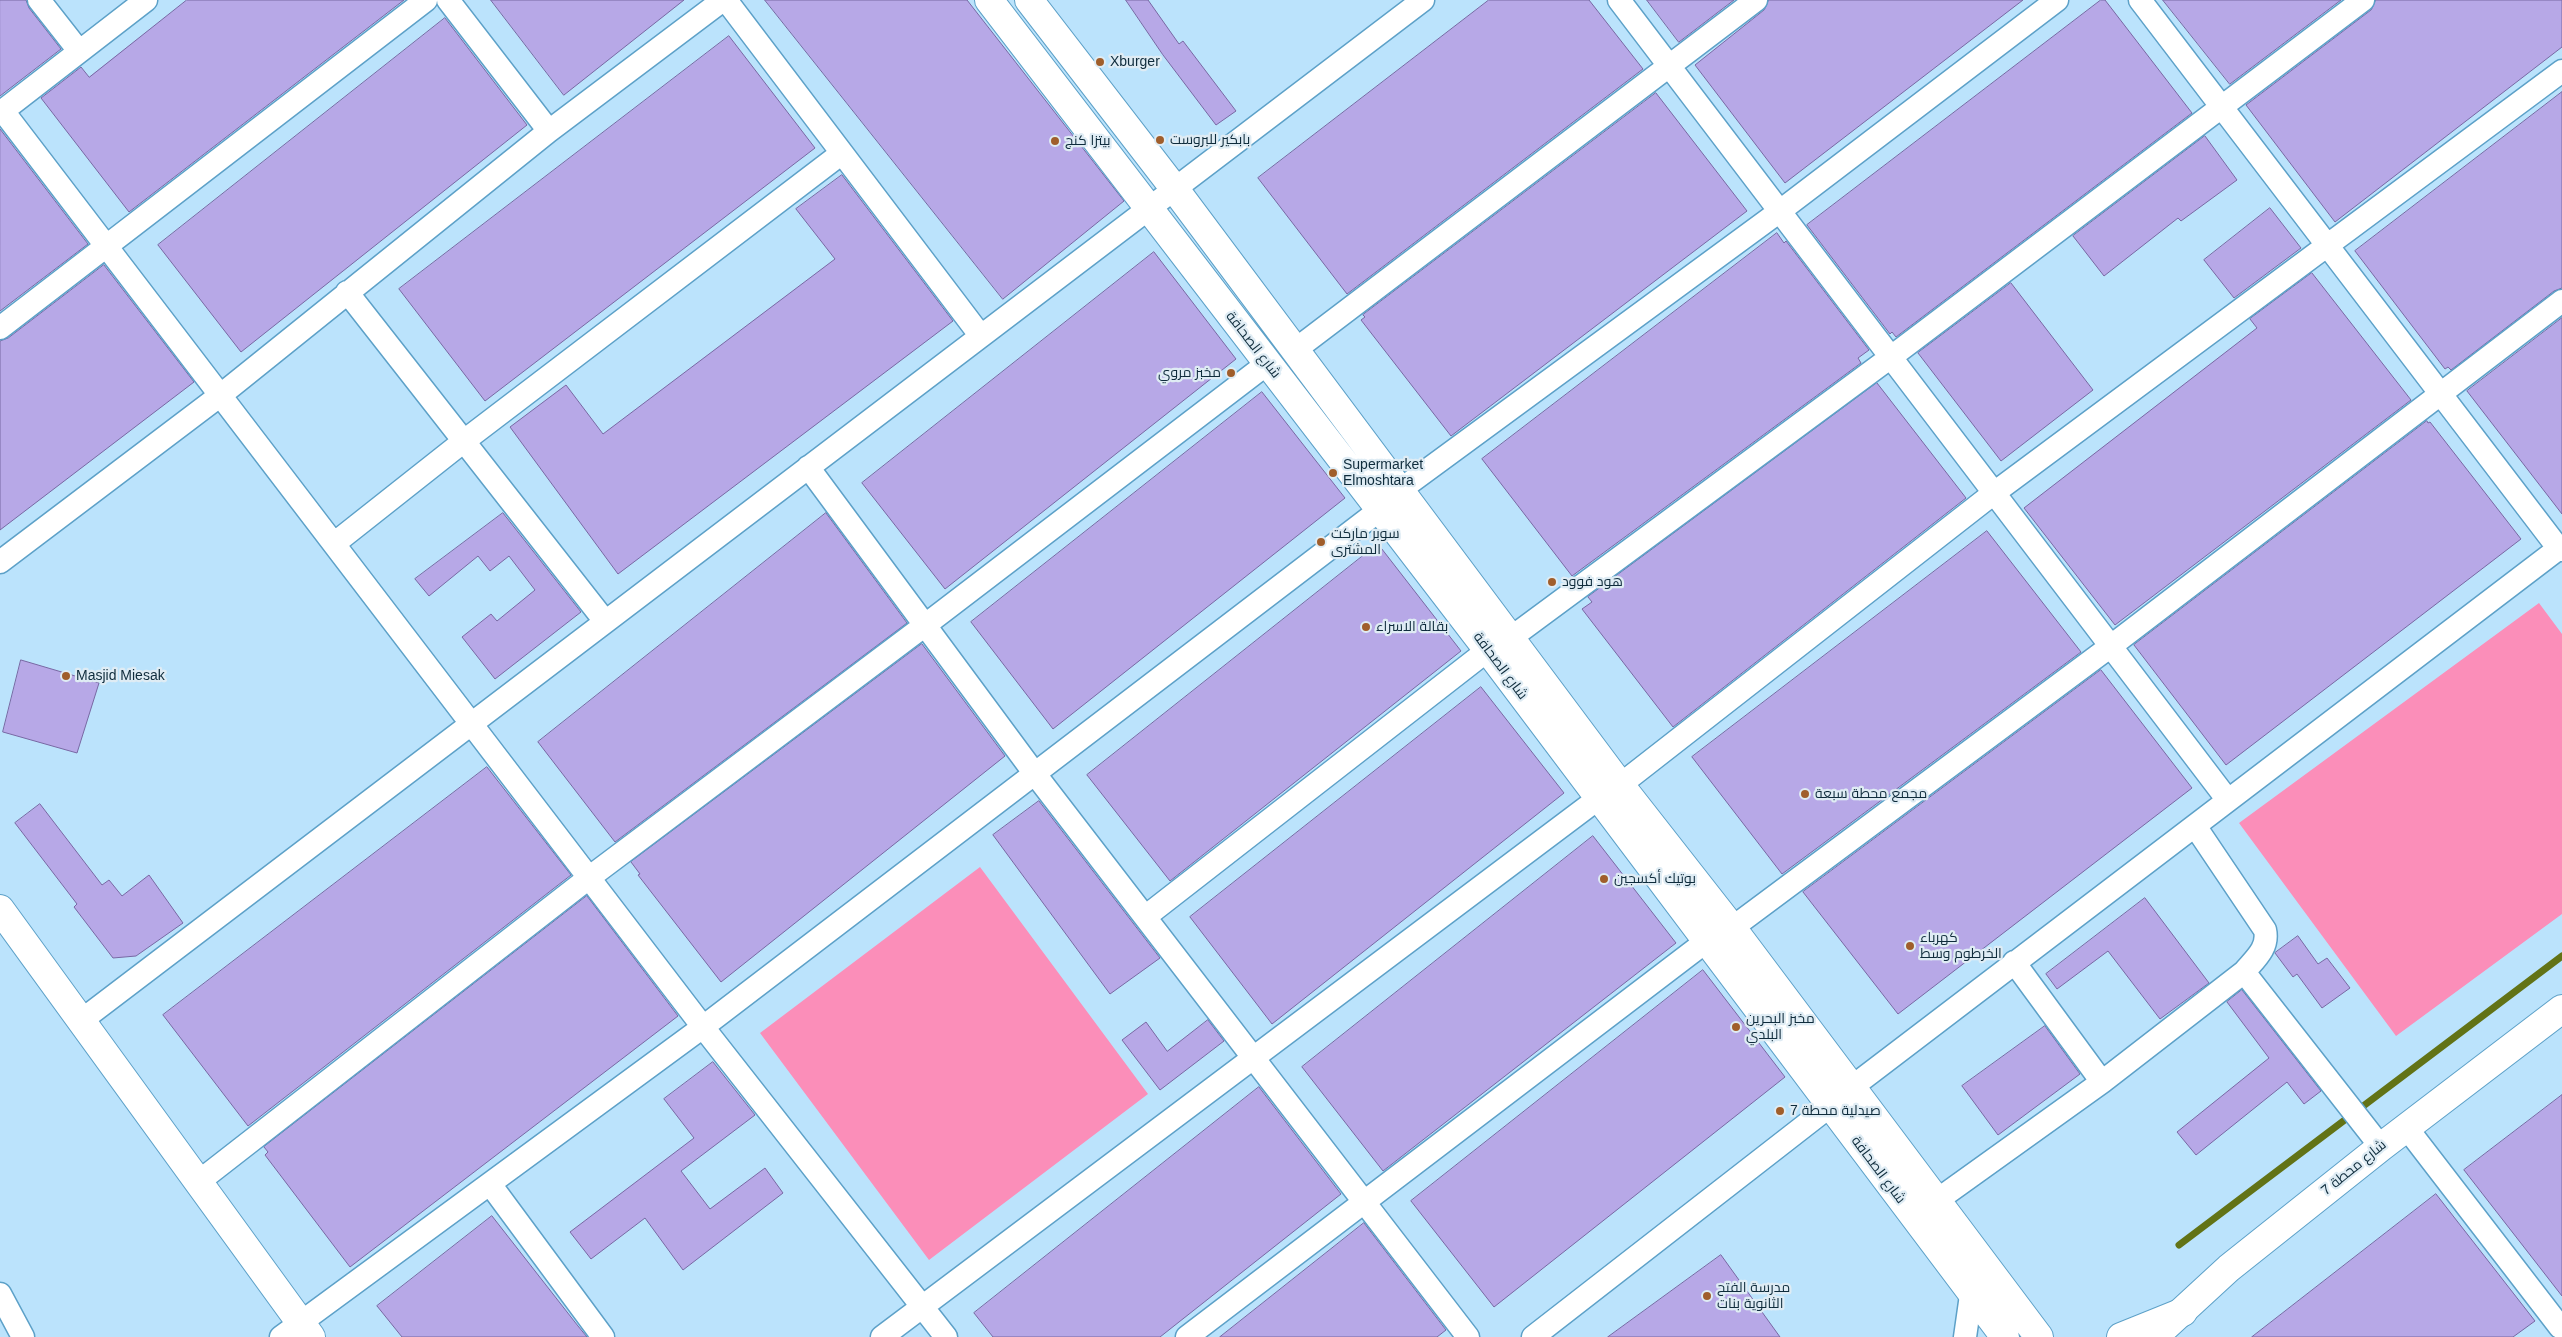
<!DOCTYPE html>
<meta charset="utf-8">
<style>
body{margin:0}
canvas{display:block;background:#bbe3fc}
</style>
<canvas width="2562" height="1337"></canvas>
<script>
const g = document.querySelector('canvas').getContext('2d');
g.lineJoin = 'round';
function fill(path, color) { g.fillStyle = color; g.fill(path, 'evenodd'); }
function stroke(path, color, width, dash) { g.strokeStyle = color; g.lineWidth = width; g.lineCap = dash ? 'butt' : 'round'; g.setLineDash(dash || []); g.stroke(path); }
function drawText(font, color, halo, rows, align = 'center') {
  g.font = font + ' Helvetica,Cairo,sans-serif'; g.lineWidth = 4.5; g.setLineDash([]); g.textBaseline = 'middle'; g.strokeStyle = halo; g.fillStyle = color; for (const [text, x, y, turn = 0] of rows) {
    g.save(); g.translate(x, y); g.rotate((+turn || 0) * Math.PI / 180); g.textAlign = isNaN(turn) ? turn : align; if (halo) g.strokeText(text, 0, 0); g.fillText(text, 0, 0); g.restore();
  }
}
fill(new Path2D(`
 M2539,603l23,31v280l-166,122 -157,-213z
 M980,867l168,227 -219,166 -169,-227z`), '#fb8eb9');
stroke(new Path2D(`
 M2179,1245l383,-289`), '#627316', 7);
const building = new Path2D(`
 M0,0h26l3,8 32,41 -61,47z
 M187,0h217l-275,212 -88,-114 40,-31 8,10z
 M491,0h193l-120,95z
 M765,0h202l157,201 -121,98z
 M1126,0h22l31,44 4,-3 53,70 -20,14 -53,-70z
 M1489,0h100l54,69 -296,225 -89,-116z
 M1647,0h87l-55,42z
 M1769,0h254l-238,183 -90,-118 69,-55z
 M2101,0h4l87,113 -296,224 -4,-5 -2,2 -83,-109z
 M2163,0h178l-111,84z
 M2376,0h186v47l-227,175 -89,-117 125,-95z
 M445,18l82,107 -286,227 -83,-107z
 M729,36l86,112 -330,253 -86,-112z
 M2562,92v196l-8,3 -103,79 -3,-3 -3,2 -90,-118z
 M1656,93l91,118 -296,225 -90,-116 4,-3 -2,-2z
 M0,129l88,115 -88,67z
 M2205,136l32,44 -56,41 -3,-3 -74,58 -31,-40z
 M842,175l111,146 -335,253 -108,-147 56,-42 37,49 232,-175 -39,-50z
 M2270,208l31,40 -67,50 -30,-38z
 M1777,233l7,10 2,-2 83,109 -11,8 3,5 -289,213 -90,-117z
 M1154,252l82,107 -291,230 -83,-106z
 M104,265l90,117 -194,148v-189l8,-3z
 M2312,273l99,127 -296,225 -91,-117 233,-180 -7,-9z
 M2011,283l82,107 -92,71 -83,-108z
 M2562,318v196l-95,-123z
 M1877,383l89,115 -293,229 -91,-118 10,-7 -4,-5z
 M1262,392l83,106 -292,231 -82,-107z
 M2427,421l1,2 2,-1 91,117 -295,226 -92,-120z
 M503,513l78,99 -86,67 -33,-42 29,-23 6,7 38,-31 -26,-34 -19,15 -12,-15 -49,40 -14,-17z
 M826,513l81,110 -292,219 -77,-100z
 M1987,531l94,121 -299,222 -90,-117z
 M1378,544l83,107 -291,230 -83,-106z
 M922,644l83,112 -284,226 -83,-107 2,-1 -9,-12z
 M21,660l78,23 -22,70 -74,-21z
 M2101,670l91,118 -294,226 -95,-122z
 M1481,687l83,106 -292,231 -82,-107z
 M487,767l84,108 -323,251 -85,-111z
 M1039,801l121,157 -50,36 -117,-159z
 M40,804l62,81 7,-5 13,16 27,-21 34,48 -47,33 -23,2 -39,-51 3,-3 -62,-81z
 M1593,836l83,107 -293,228 -81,-104z
 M587,896l91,120 -328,251 -85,-112 3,-3 -4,-5z
 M2145,898l64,85 -49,36 -52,-68 -51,38 -11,-15z
 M2298,936l20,28 9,-6 23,30 -28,20 -25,-34 -4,3 -18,-24z
 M1703,970l82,107 -291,230 -83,-106z
 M2242,990l79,101 -17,13 -17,-22 -91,73 -19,-23 92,-74 -42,-56z
 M1208,1020l16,21 -64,49 -38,-50 24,-18 21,29z
 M2045,1026l35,48 -82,61 -36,-49z
 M713,1062l42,53 -74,56 29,38 55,-41 18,25 -100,77 -38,-52 -54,41 -21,-27 124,-94 -30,-39z
 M1259,1087l82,107 -181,143h-167l-19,-24z
 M2562,1095v201l-98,-126z
 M2436,1194l99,127 -22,16h-261z
 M492,1216l86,110 9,11h-185l-25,-31z
 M1364,1223l82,107 -9,7h-217z
 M1721,1255l59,82h-172z`);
fill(building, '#b7a8e7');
stroke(building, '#7868a3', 1);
const minor = new Path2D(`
 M39,0l40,51
 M448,0l101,131
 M726,0l254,335
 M1619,0l608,799
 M2140,0l419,549 3,1
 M3,111l700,916 243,310
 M0,113l146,-113
 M347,292l257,328
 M0,328l426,-328
 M1295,350l461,-350
 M808,467l227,307 433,563
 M1400,490l380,-279 277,-211
 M335,543l129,-102 378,-288
 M0,562l222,-168 327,-263 174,-131
 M1512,637l379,-280 472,-357
 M1620,785l374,-292 568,-422
 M2195,826l70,104c4,18 -10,29 -21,42l137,175
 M1145,917l343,-267
 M1732,928l379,-282 451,-345
 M2014,962l88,120
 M82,1020l1341,-1020
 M1852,1087l710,-541
 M2406,1127l154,200
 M197,1183l393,-306 334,-251 344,-263
 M490,1184l113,153
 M1936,1201l166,-119 142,-110
 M0,1294l23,43
 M281,1337l422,-310 678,-518
 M882,1337l717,-539
 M1187,1337l521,-397
 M1533,1337l297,-231
 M1965,1337l8,-56`);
const tertiary = new Path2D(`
 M0,909l311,428
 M2166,1326l63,-58 152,-121 181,-138`);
const secondary = new Path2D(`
 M989,0l499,650 517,687
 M1029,0l145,188 446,597 112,143 307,409
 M2121,1337l62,-25`);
stroke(minor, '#5da1c8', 25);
stroke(tertiary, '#5da1c8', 30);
stroke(secondary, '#5da1c8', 30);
stroke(minor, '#fff', 22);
stroke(tertiary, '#fff', 28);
stroke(secondary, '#fff', 28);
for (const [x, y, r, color] of [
 [1100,62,5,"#a05e2b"],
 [1160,140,5,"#a05e2b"],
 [1055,141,5,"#a05e2b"],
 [1231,373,5,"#a05e2b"],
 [1333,473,5,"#a05e2b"],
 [1321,542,5,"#a05e2b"],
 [1552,582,5,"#a05e2b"],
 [1366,627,5,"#a05e2b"],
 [66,676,5,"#a05e2b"],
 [1805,794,5,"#a05e2b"],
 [1604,879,5,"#a05e2b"],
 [1910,946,5,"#a05e2b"],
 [1736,1027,5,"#a05e2b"],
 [1780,1111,5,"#a05e2b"],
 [1707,1296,5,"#a05e2b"]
]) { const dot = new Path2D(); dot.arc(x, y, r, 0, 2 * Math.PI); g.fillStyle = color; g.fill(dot); stroke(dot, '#dfecf4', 2); }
drawText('14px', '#0f2c3c', '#dfecf4', [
 ["Xburger",1110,62],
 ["بابكير للبروست",1170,140],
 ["بيتزا كنج",1065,141],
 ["مخبز مروي",1221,373,"right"],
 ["Supermarket",1343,465],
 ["Elmoshtara",1343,481],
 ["سوبر ماركت",1331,534],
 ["المشترى",1331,550],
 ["هود فوود",1562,582],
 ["بقالة الاسراء",1376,627],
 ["Masjid Miesak",76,676],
 ["مجمع محطة سبعة",1815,794],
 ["بوتيك أكسجين",1614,879],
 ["كهرباء",1920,938],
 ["الخرطوم وسط",1920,954],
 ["مخبز البحرين",1746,1019],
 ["البلدي",1746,1035],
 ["صيدلية محطة 7",1790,1111],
 ["مدرسة الفتح",1717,1288],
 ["الثانوية بنات",1717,1304]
], 'left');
drawText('14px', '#0f2c3c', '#dfecf4', [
 ["شارع الصحافة",1253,345,52],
 ["شارع الصحافة",1500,666,53],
 ["شارع محطة 7",2354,1168,-39],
 ["شارع الصحافة",1878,1170,53]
]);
</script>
